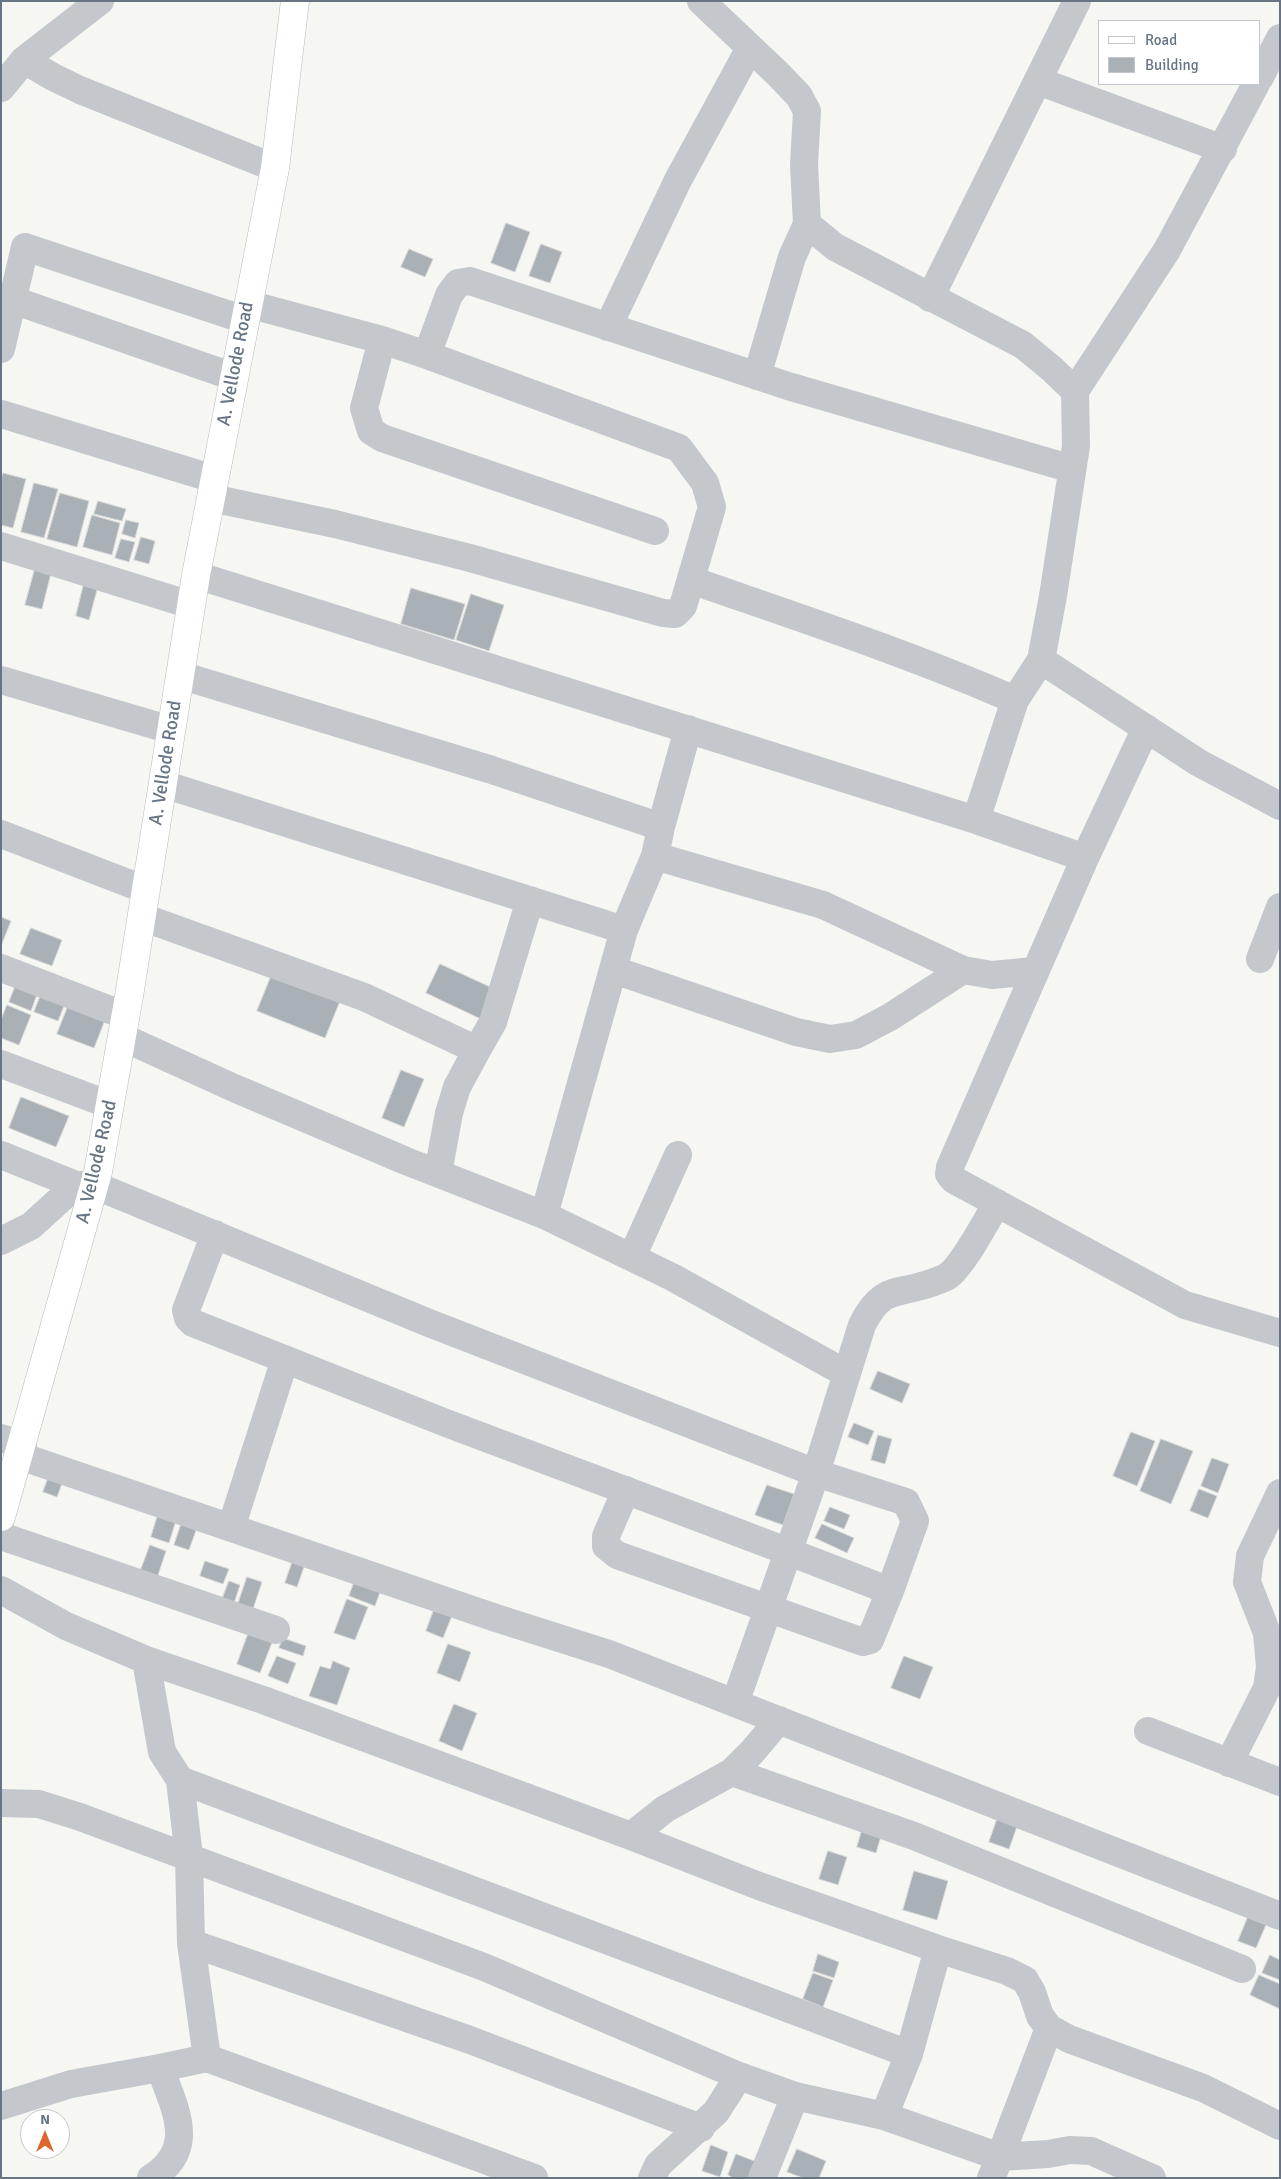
<!DOCTYPE html>
<style>
body{margin:0}
#map{position:relative;width:1281px;height:2179px;overflow:hidden;background:#f6f6f3;font-family:Signika,sans-serif}
canvas{display:block}
.frame{position:absolute;inset:0;border:2px solid #667483;pointer-events:none}
.legend{position:absolute;left:1098px;top:20px;width:162px;height:65px;box-sizing:border-box;background:#fff;border:1px solid #c2c7cd;margin:0;padding:6px 9px;list-style:none;font-size:15px;color:#667483}
.legend li{display:flex;align-items:center;gap:10px;height:25px}
.legend b{width:25px;border:1px solid #c2c7cd}
.north{position:absolute;left:20px;top:2109px;width:50px;height:50px;box-sizing:border-box;background:#fff;border:1px solid #c2c7cd;border-radius:50%;rotate:0deg;font-size:14px;font-weight:700;line-height:20px;text-align:center;color:#667483}
.north::after{content:'';display:block;margin:auto;width:18px;height:22px;background:#dd662c;clip-path:polygon(50% 0,100% 100%,50% 72%,0 100%)}
</style>
<div id="map">
<canvas width="1281" height="2179"></canvas>
<div class="frame"></div>
<ul class="legend">
<li><b style="height:6px;background:#fff"></b>Road</li>
<li><b style="height:14px;background:#a9b0b6"></b>Building</li>
</ul>
<div class="north">N</div>
</div>
<script>
const g = document.querySelector('canvas').getContext('2d');
g.lineJoin = 'round';
function fill(path, color) { g.fillStyle = color; g.fill(path, 'evenodd'); }
function stroke(path, color, width, dash) { g.strokeStyle = color; g.lineWidth = width; g.lineCap = dash ? 'butt' : 'round'; g.setLineDash(dash || []); g.stroke(path); }
function drawText(font, color, halo, rows, align = 'center') {
  g.font = font + ' Signika,sans-serif'; g.lineWidth = 5; g.setLineDash([]); g.textBaseline = 'middle'; g.strokeStyle = halo; g.fillStyle = color; for (const [text, x, y, turn = 0] of rows) {
    g.save(); g.translate(x, y); g.rotate((+turn || 0) * Math.PI / 180); g.textAlign = isNaN(turn) ? turn : align; if (halo) g.strokeText(text, 0, 0); g.fillText(text, 0, 0); g.restore();
  }
}
const building = new Path2D(`
 M506,223l24,9 -15,40 -24,-9z
 M541,244l21,8 -12,31 -21,-7z
 M409,249l24,10 -8,18 -24,-10z
 M3,473l23,6 -13,49 -12,-3v-45z
 M34,483l24,6 -14,49 -23,-6z
 M60,493l29,8 -12,46 -30,-8z
 M98,501l28,8 -4,12 -28,-7z
 M92,515l28,8 -8,32 -29,-8z
 M126,520l13,3 -4,15 -13,-4z
 M141,537l14,4 -6,23 -15,-4z
 M121,539l14,3 -6,20 -14,-4z
 M36,565l16,4 -10,40 -17,-4z
 M85,579l14,3 -10,38 -13,-4z
 M411,588l54,16 -11,36 -53,-16z
 M471,594l33,11 -15,46 -33,-11z
 M1,917l10,4 -10,25z
 M31,928l31,12 -10,26 -32,-12z
 M440,964l59,27 -14,30 -59,-28z
 M274,969l68,27 -17,42 -68,-27z
 M19,977l21,9 -9,25 -22,-9z
 M44,987l24,9 -10,25 -24,-9z
 M70,1001l37,14 -13,33 -37,-14z
 M7,1005l24,10 -12,30 -18,-7v-18z
 M401,1070l23,9 -20,48 -22,-9z
 M21,1097l48,19 -13,31 -47,-19z
 M878,1371l32,13 -8,19 -32,-14z
 M854,1423l20,8 -6,14 -20,-8z
 M1131,1432l24,9 -18,45 -24,-10z
 M878,1435l14,4 -7,25 -14,-4z
 M1161,1439l32,12 -22,53 -31,-13z
 M1212,1458l17,6 -11,29 -17,-7z
 M50,1473l14,5 -7,19 -14,-5z
 M767,1485l27,9 -11,31 -28,-10z
 M1199,1489l18,7 -9,22 -18,-7z
 M830,1507l20,8 -6,14 -20,-8z
 M159,1511l18,6 -8,26 -18,-6z
 M184,1516l15,6 -10,28 -15,-5z
 M822,1524l32,14 -7,15 -32,-15z
 M150,1545l16,6 -9,27 -17,-6z
 M295,1554l12,4 -10,29 -12,-4z
 M205,1561l24,8 -6,15 -23,-8z
 M357,1575l26,9 -8,22 -26,-10z
 M247,1577l15,5 -10,30 -15,-5z
 M229,1581l11,4 -7,21 -12,-4z
 M347,1599l21,8 -13,33 -21,-7z
 M435,1607l18,6 -10,25 -17,-7z
 M251,1626l24,9 -15,38 -23,-9z
 M283,1638l23,8 -3,10 -24,-8z
 M448,1644l23,8 -11,30 -23,-9z
 M277,1656l19,7 -8,21 -20,-8z
 M904,1656l29,11 -13,32 -29,-11z
 M333,1661l17,7 -13,37 -28,-9 11,-30 10,3z
 M454,1704l23,9 -15,38 -23,-10z
 M1000,1811l20,7 -11,31 -20,-7z
 M862,1830l19,6 -5,17 -19,-6z
 M828,1851l19,6 -9,28 -19,-6z
 M914,1871l34,10 -11,39 -34,-10z
 M1250,1912l18,8 -12,28 -18,-7z
 M818,1954l21,8 -5,16 -21,-7z
 M1270,1955l10,5v20l-18,-7z
 M813,1973l20,7 -10,27 -20,-8z
 M1259,1975l21,9v25l-30,-14z
 M711,2145l17,7 -8,25 -18,-6z
 M797,2149l29,12 -7,17h-16l-16,-6z
 M736,2154l26,10 -6,14h-23l-5,-3z`);
fill(building, '#a9b0b6');
stroke(building, '#d8d8d6', 1);
const major = new Path2D(`
 M1,1517l97,-345 31,-176 67,-421 79,-407 20,-167`);
stroke(major, '#b5b9bd', 29);
stroke(new Path2D(`
 M701,1l77,73 21,22 8,15 -3,53 3,60 28,23 188,98 29,24 23,22 1,55 -23,150 -12,64 158,103 81,43
 M24,60l29,17 27,13 195,78
 M1260,77l20,-39
 M1038,81l185,68
 M1,88l23,-28 76,-59
 M930,298l147,-297
 M13,300l221,77
 M608,327l70,-147 72,-132
 M382,340l-18,68 7,23 11,7 273,93
 M1,349l24,-102 220,73
 M427,355l22,-60 9,-12 12,-2 318,105 284,83
 M757,376l35,-119 15,-33
 M1075,391l92,-141 89,-166
 M1,414l213,65
 M211,498l124,26 135,34 193,55 12,1 8,-8 29,-99 -7,-24 -26,-35 -252,-93 -45,-15 -134,-36
 M1,546l190,59
 M196,575l780,245 109,38
 M691,580c109,38 219,74 324,120l26,-40
 M180,675l312,95 169,57 -6,29 168,49 140,65 29,5 43,-4
 M1,680l170,50
 M1146,728l-61,130 -135,309 -1,7 5,6 231,125 95,28
 M163,784l461,146
 M976,820l39,-120
 M661,827l27,-98
 M1,834l145,56
 M142,917l222,80 113,53 -20,37 -8,26 -11,60
 M1260,959l20,-52
 M1,968l125,48
 M614,970l182,62 34,7 26,-4 34,-18 73,-47
 M122,1037l112,51 172,73 138,54 128,62 175,97
 M477,1050l16,-28 37,-122
 M1,1064l109,41
 M1,1155l75,30
 M544,1215l80,-285 31,-74
 M215,1234l-29,76 2,8 5,5c84,33 168,67 253,100 148,56 297,110 444,168l-20,49 -7,2 -246,-87 -11,-9v-10l20,-46
 M1,1241l30,-15 45,-41h18l335,138 387,150 90,29 9,19 -25,70
 M632,1257l46,-102
 M1,1438l22,7
 M20,1456l476,162 113,36 671,262
 M231,1528l54,-169
 M1,1536l275,94
 M1,1590l65,36 80,34 117,40 368,136 128,50 179,63 69,22 18,9 7,12 8,24 9,12 20,11 134,49 77,38
 M146,1660l16,92 18,28 9,77 2,86 16,115 327,120
 M735,1703l81,-230 46,-148c21,-42 36,-29 72,-43 4,-2 10,-3 14,-6 16,-12 38,-55 49,-73
 M1148,1731l132,51
 M1229,1763l38,-75 3,-21 -3,-34 -20,-51 3,-26 30,-63
 M732,1772l182,64 328,133
 M180,1780l729,274
 M1,1803l38,1 41,13 404,150 255,109 56,20 89,20 116,41 -9,21
 M631,1836l34,-27 67,-37 20,-20 27,-32
 M191,1943l279,97 231,88
 M1049,2028l-49,129 48,-3 22,-4 21,1 61,27
 M1,2106l70,-22 89,-16 47,-10
 M884,2116l25,-62 29,-105
 M151,2178c47,-29 24,-69 9,-110
 M652,2178l6,-13 58,-53 23,-36
 M762,2178l33,-82`), '#c4c7cb', 28);
stroke(major, '#fff', 28);
drawText('19px', '#667483', '#fff', [
 ["A. Vellode Road",236,364,-79],
 ["A. Vellode Road",166,763,-81],
 ["A. Vellode Road",97,1162,-77]
]);
</script>
